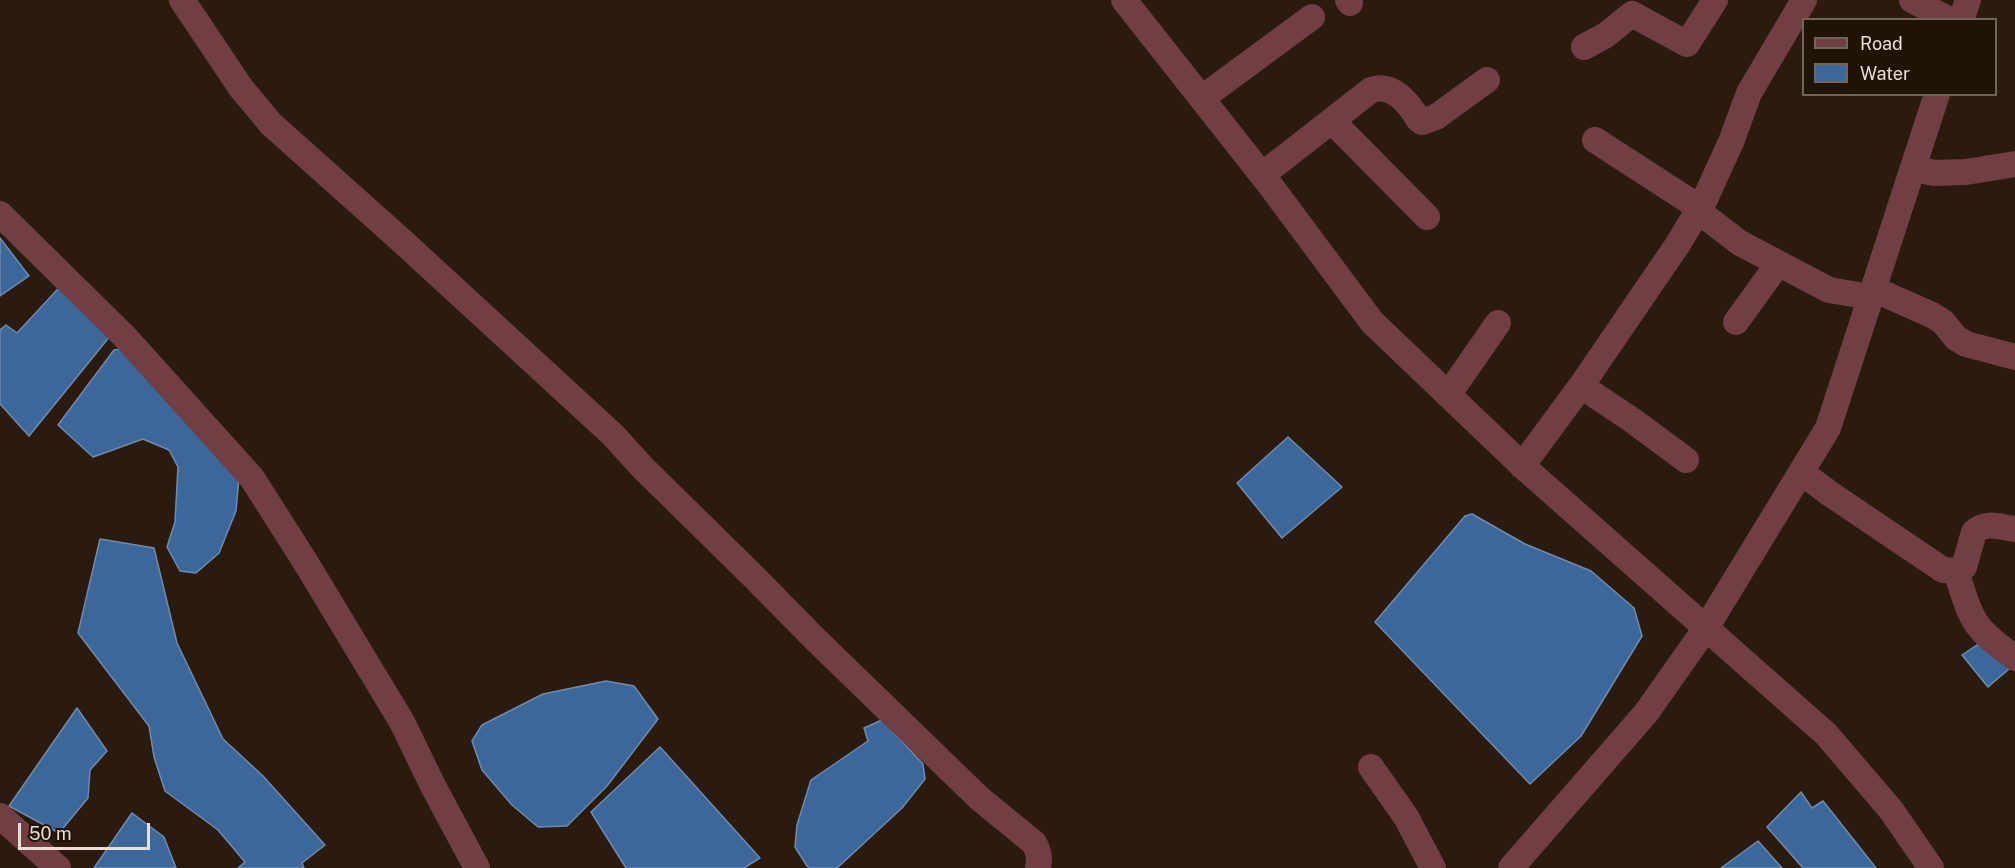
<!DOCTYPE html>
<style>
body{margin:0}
#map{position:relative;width:2015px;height:868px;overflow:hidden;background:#2b1b0e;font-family:"Public Sans",sans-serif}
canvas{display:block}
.legend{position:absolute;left:1802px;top:18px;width:195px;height:78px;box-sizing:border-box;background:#211206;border:2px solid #716459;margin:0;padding:8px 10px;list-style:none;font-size:18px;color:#eadfd6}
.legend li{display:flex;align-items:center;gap:12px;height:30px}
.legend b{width:30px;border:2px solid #716459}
.scale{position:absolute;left:18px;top:823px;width:132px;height:27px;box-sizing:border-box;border:3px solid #eadfd6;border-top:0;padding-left:8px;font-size:18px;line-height:21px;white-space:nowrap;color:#eadfd6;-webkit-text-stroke:4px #211206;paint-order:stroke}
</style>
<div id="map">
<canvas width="2015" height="868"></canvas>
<ul class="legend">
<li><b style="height:8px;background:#713f43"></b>Road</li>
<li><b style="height:16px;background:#3b679b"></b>Water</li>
</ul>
<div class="scale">50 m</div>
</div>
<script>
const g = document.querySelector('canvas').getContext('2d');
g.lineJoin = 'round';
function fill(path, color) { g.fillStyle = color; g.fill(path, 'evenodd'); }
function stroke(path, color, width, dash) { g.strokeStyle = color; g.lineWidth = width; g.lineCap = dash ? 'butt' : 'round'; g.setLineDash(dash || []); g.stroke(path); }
const water = new Path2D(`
 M0,238l29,38 -29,20z
 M69,277l46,53 -86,106 -29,-32v-74l6,-5 11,8z
 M127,348l113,119 -4,44 -17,42 -23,20 -16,-2 -13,-24 8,-25 3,-55 -9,-17 -26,-11 -50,18 -35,-32 56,-75z
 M1288,437l54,50 -60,51 -45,-55z
 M1472,514l53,30 66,27 43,37 8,28 -61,100 -51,48 -155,-162 90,-106z
 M100,539l54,9 23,95 46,96 40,37 62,69 -23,18 2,5h-66l7,-6 -27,-32 -53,-39 -11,-34 -5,-31 -71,-93z
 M1986,639l23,30 -21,18 -26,-32z
 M606,681l28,5 24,33 -51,67 -40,40 -29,1 -26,-22 -30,-35 -10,-29 10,-16 61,-31z
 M77,708l30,43 -17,19 -2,28 -29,35 -50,-27z
 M882,720l41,44 2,15 -23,29 -65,60h-27l-3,-2 -12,-19 2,-22 14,-45 57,-39 -4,-13z
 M660,747l100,111 -16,10h-118l-35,-56z
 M1801,792l11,16 11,-7 53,67h-73l-36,-41z
 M132,813l32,24 12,31h-82z
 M1758,841l24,27h-61z`);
fill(water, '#3b679b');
stroke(water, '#708bad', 1.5);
stroke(new Path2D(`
 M182,0l59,88 30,36 131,117 211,194 29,32 111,109 62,63 164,159 55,45c5,9 6,15 4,25
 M1124,0l146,185 102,137 155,148 299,264 65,76 40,58
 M1348,0l2,3
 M1912,0l38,20
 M1961,20l7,-20
 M1584,47l22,-12 26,-21 55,30 28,-44
 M1202,98l110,-81
 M1332,121l95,96
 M1595,140l105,68
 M1913,168l21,5 32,-1 49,-8
 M1262,175l109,-85c22,-8 38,14 48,30l3,2 14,-5 51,-37
 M1698,211l42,32 89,47 42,7
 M0,214l125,123 127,141 54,85 96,159 31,64 44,82
 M1873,289l59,26 11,7 13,16 10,6 49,13
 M1736,322l42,-58
 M1581,386l51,34 54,40
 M1448,395l50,-72
 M1522,466l59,-80 97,-142 26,-43 27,-59 18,-49 55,-93
 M1801,472l28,21 114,77 13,1 8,-4 10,-35c12,-11 26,-5 41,-3
 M1956,571c5,15 9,31 16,45 9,18 27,30 43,42
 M1371,767l35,50 27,51
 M0,816l58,52
 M1511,868l135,-155 60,-85 122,-200 109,-334`), '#713f43', 26);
</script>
